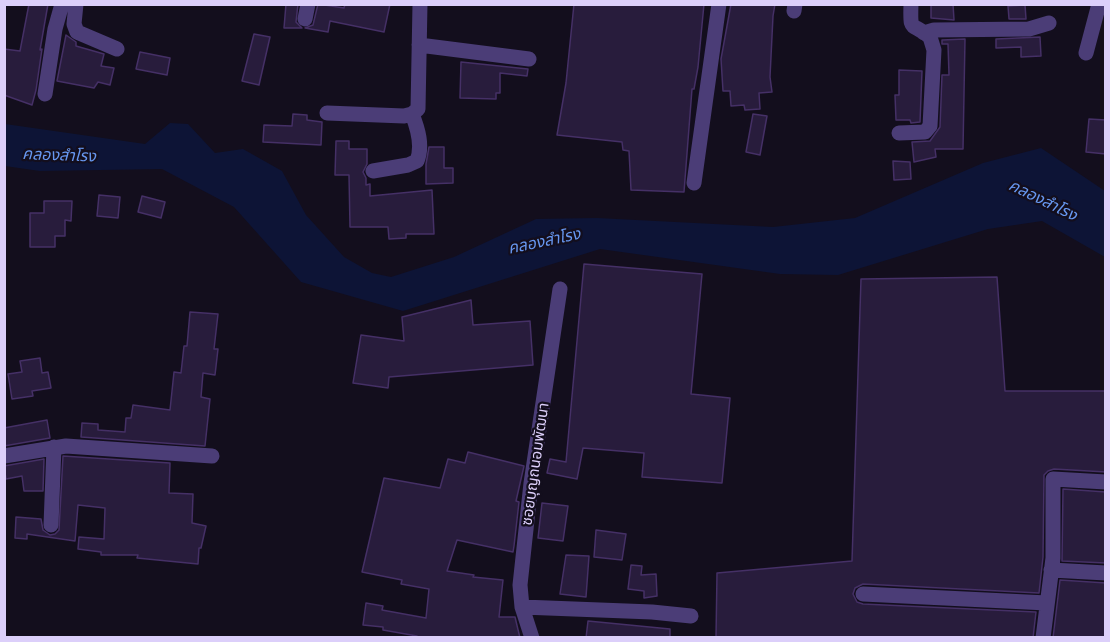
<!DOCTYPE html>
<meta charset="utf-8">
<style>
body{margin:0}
#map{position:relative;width:1110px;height:642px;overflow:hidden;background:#130e1d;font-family:Barlow,sans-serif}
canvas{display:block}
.frame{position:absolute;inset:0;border:6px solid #dccffa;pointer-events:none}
</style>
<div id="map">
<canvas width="1110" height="642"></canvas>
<div class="frame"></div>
</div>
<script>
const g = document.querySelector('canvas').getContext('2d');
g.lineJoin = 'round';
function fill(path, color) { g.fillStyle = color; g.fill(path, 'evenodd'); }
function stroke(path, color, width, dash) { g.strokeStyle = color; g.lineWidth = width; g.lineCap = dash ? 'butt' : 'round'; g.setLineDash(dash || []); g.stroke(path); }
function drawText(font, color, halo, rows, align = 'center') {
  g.font = font + ' Barlow,"Noto Sans Thai",sans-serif'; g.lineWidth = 4.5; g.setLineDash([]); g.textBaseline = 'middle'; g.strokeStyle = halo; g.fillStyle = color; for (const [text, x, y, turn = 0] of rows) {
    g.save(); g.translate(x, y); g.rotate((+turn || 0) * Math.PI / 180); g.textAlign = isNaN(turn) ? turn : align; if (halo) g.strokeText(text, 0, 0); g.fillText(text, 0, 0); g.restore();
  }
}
fill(new Path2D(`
 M170,123l18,1 27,29 28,-4 39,22 24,44 38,42 28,16 19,4 63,-20 82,-38 61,-1 176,9 82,-9 128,-55 58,-15 64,43v66l-63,-36 -54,8 -150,46 -58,-1 -180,-25 -197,62 -102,-29 -67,-75 -72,-38 -122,2 -35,-5v-42l140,20z`), '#0d1436');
const building = new Path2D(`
 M29,4h19l-8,46 2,-1 -6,41 -4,15 -28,-10v-46l16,2z
 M286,4h12l-2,18 6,6h-18z
 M318,4l26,4 1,-4h45l-6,28 -54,-11 -2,11 -23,-4 8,-3z
 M574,4h130l-6,63 -4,22h-2l-8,103 -53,-2 -2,-39 -6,-1 -1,-8 -65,-7 9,-52z
 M731,4h44l-2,12 -3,61 2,15 -13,1 1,16 -15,1 -1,-5 -13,1 -1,-15h-7l-2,-32z
 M931,4h22l1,16 -23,-2z
 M1025,5l1,14h-17l-1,-13z
 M254,34l16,3 -11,48 -17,-4z
 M66,35l10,7v4l28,8 -3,12 13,2 -4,17 -12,-3 -4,6 -37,-7z
 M1040,37l1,19 -20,1v-10l-25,1v-9z
 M965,39l-2,110h-28l1,8 -22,5 -2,-20 18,-1 10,-14 2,-52h7l-1,-31h-6v-4z
 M140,52l30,6 -3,17 -31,-6z
 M461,62l67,7 -1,7 -27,-3v20h-4v6l-36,-1z
 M899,70l23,1 -2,51 -9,1 -1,-3h-14l-1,-25h4z
 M293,114l14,1v5l15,2 -1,23 -58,-3 1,-17 28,1z
 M753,114l14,2 -7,39 -14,-3z
 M1089,119l17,1v34l-20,-2z
 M336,141h13v8h18v15l-4,8 3,6v7l4,-1v12l62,-6 2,44h-28v4l-17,1 -1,-12h-38l-1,-52h-14z
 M429,147h15v21h9v15l-27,1v-20z
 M893,161l17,1 1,17 -17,1z
 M99,195l21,2 -2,21 -21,-2z
 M142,196l23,6 -4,16 -23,-6z
 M44,201h28l-1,20 -6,-1v16h-10v11h-25v-34h14z
 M584,264l118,10 -11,120 39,4 -8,85 -80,-6 2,-24 -61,-5 -6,31 -30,-6 3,-14 16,3z
 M997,277l8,114h101v81l-52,-3 -6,2 -4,4 -1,82 -4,36 -176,-9 -8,4 -2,6 4,8 6,2 173,8 -3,26h-317l1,-65 135,-12 9,-282z
 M471,300l2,25 57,-4 3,44 -144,12 -1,11 -35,-5 8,-48 43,6 -2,-24z
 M190,312l28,2 -4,35h4l-3,26 -12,-2 -2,24 9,2 -5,47 -124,-9 1,-14 16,1v6l27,2 1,-14h5l2,-13 37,5 4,-38 7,1 3,-27h3z
 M40,358l2,15 6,-1 3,16 -19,3 1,5 -21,3 -4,-25 14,-2 -2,-11z
 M47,420l3,18 -46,8v-18z
 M468,452l56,14 -8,35 3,1 -5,44 -1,6 -56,-12 -10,31 27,4 -1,2 30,3 -4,37h16l5,21h-103v-2l-34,-6v-3l-20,-2 3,-22 17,3 -1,4 44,8 3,-29 -28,-5 1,-4 -40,-8 22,-94 56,10 8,-29 17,4z
 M63,456l107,7 -1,30 24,1 -1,29 14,3 -5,22h-2l-1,16 -61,-6 1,-3h-37v-3l-23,-3 1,-12 25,2 1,-31 -27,-3 -3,36 -48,-7v5l-12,-1 1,-21 25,2 2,11 7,5 5,-1 4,-4z
 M44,459l-1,32h-19l-2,-15 -16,3 -2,-13z
 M1063,489l43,3v71l-44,-2z
 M542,503l26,3 -5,35 -25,-3z
 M596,530l30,4 -4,26 -28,-3z
 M566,555l23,1 -3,41 -26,-3z
 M631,565l11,1 -1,9 15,-1 1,22 -13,2v-7l-16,-2z
 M1060,580l46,3v55h-53z
 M588,621l82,8v9h-84z`);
fill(building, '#281c3c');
stroke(building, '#453066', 1.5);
stroke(new Path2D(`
 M76,4l-2,20 3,8 40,17
 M794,11l1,-7
 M305,19l3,-15
 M924,33l10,-3 95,-1 20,-6
 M419,45l110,14
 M1086,53l13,-49
 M45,94l10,-65 7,-25
 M327,113l77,3 8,-2 6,-5 2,-105
 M899,133l26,-1 5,-6 4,-76 -4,-13c-19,-16 -20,-3 -19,-33
 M373,171l35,-6 9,-4c6,-15 1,-32 -5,-47
 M694,183l25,-179
 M4,456l62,-10 146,10
 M51,525l3,-78
 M1051,570l55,3
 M863,594l184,9
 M522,607l130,5 39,4
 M532,638l-10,-31 -2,-22 11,-102 29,-194
 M1043,638l10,-80v-79l53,3`), '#4b3d77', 15);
drawText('15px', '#dccffa', '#130e1d', [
 ["ซอยบุญถนอมพัฒนา",535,464,-82]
]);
drawText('italic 16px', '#6797f0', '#130e1d', [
 ["คลองสำโรง",59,155,2],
 ["คลองสำโรง",1043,200,26],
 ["คลองสำโรง",544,241,-12]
]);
</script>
